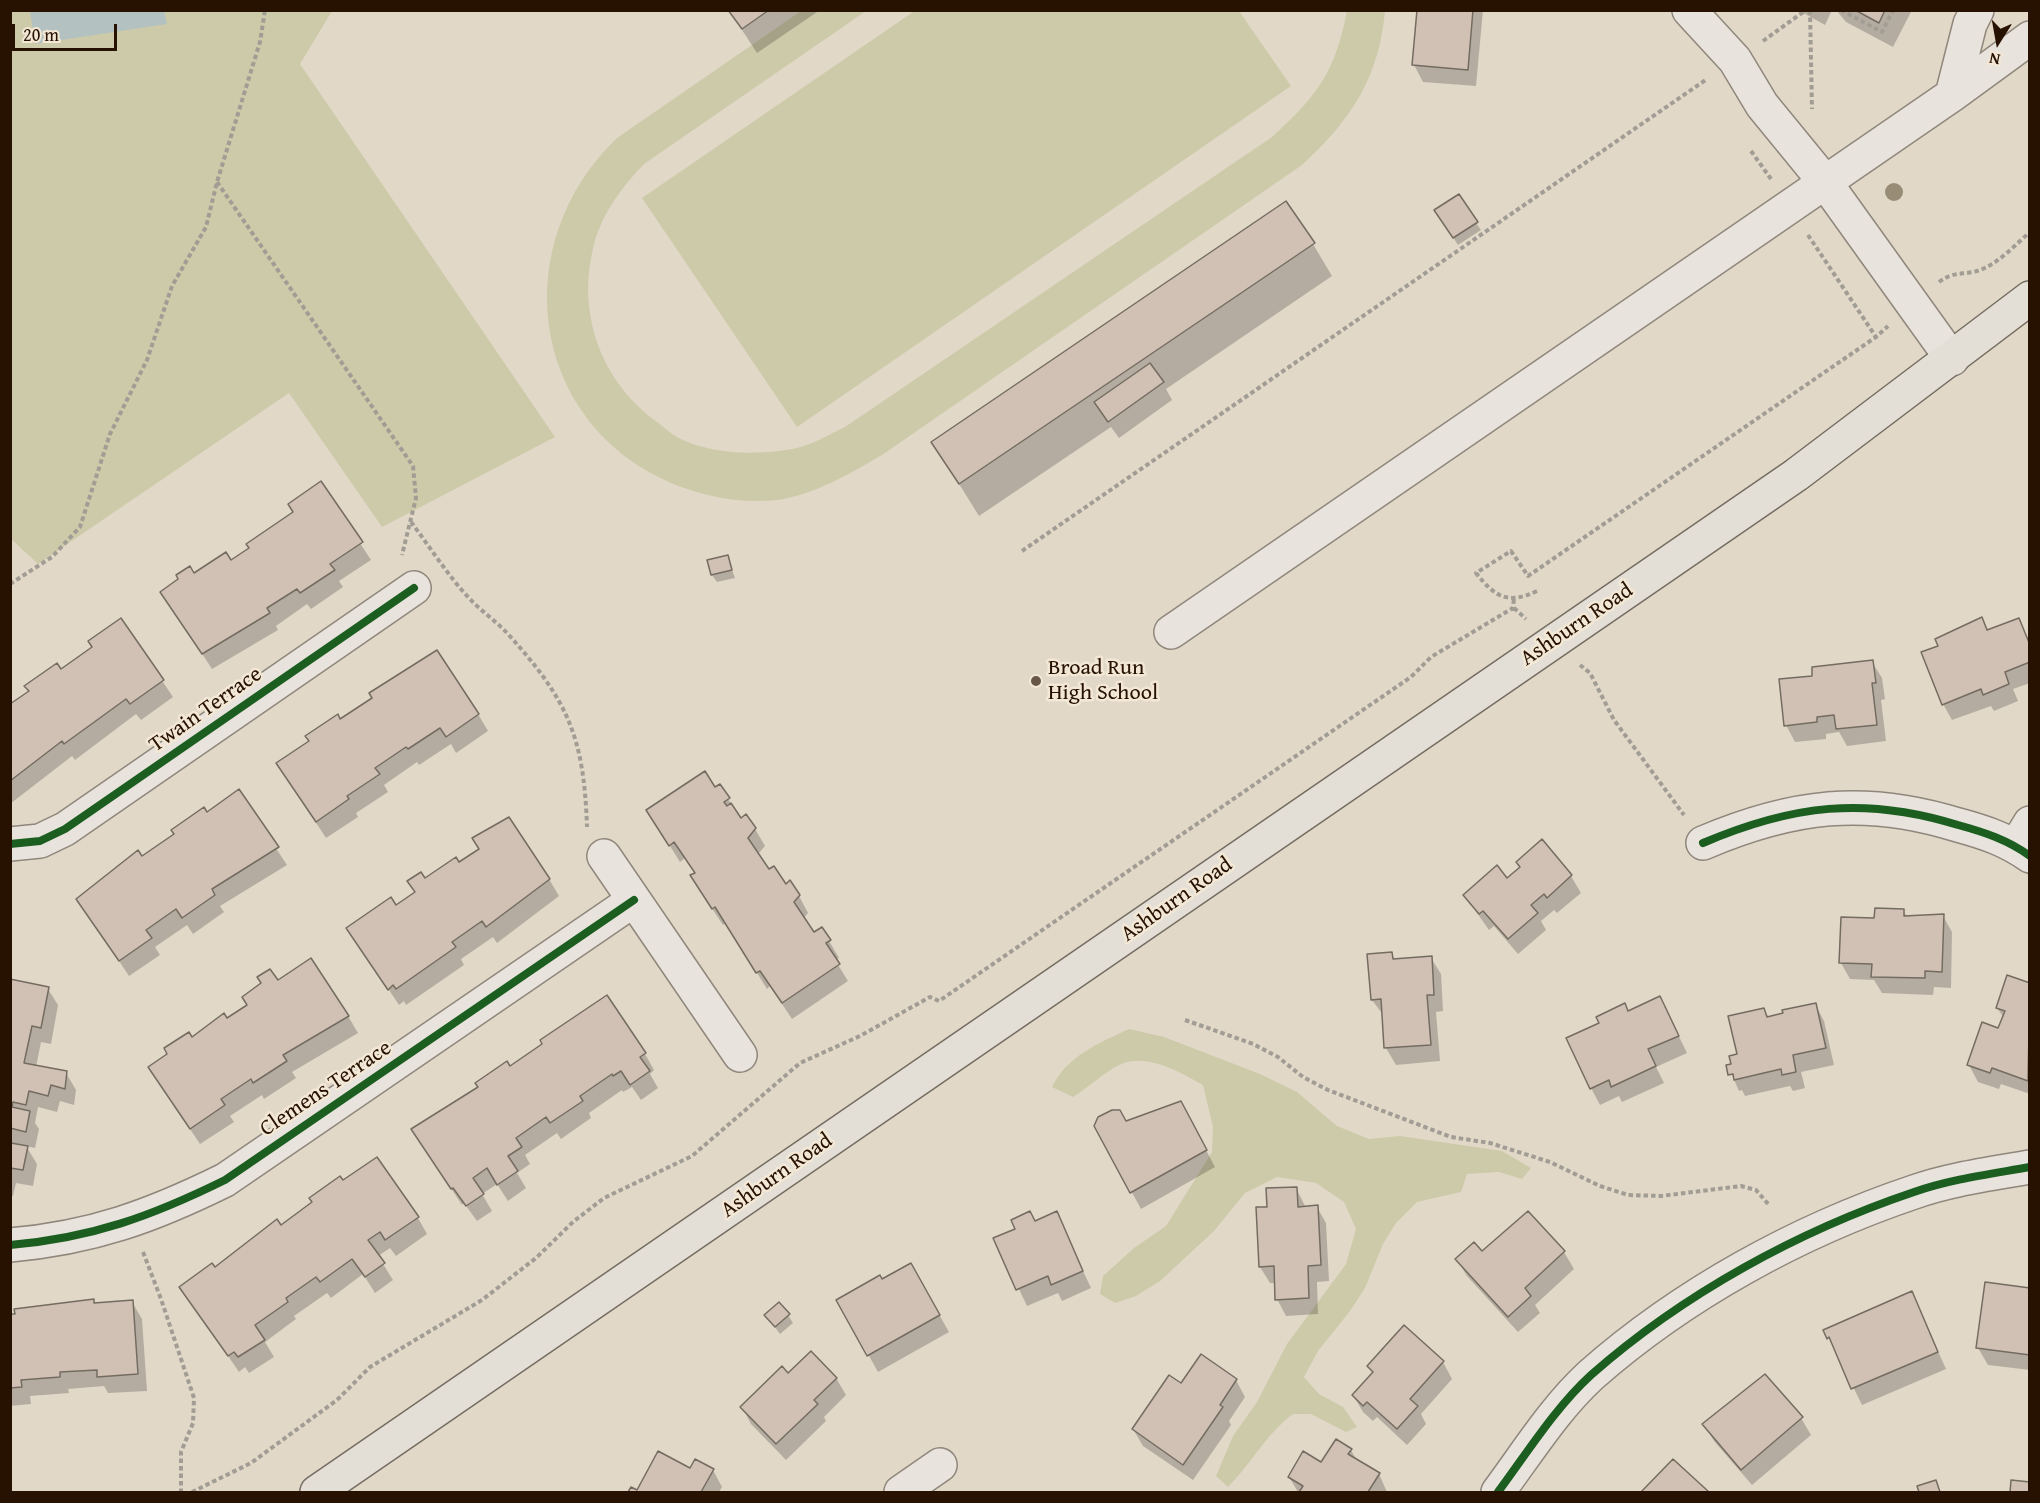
<!DOCTYPE html>
<style>
body{margin:0}
#map{position:relative;width:2040px;height:1503px;overflow:hidden;background:#e2d8c8;font-family:"Gentium Book Plus",serif}
canvas{display:block}
.frame{position:absolute;inset:0;border:12px solid #271100;pointer-events:none}
.north{position:absolute;left:1968px;top:12px;width:60px;height:60px;-webkit-text-stroke:4px #f3e8d5;paint-order:stroke;rotate:191deg;font-size:16px;font-weight:700;line-height:24px;text-align:center;color:#271100}
.north::after{content:'';display:block;margin:auto;width:21px;height:27px;background:#271100;clip-path:polygon(50% 0,100% 100%,50% 72%,0 100%)}
.scale{position:absolute;left:12px;top:24px;width:105px;height:27px;box-sizing:border-box;border:3px solid #271100;border-top:0;padding-left:8px;font-size:18px;line-height:21px;white-space:nowrap;color:#271100;-webkit-text-stroke:4px #f3e8d5;paint-order:stroke}
</style>
<div id="map">
<canvas width="2040" height="1503"></canvas>
<div class="frame"></div>
<div class="north">N</div>
<div class="scale">20 m</div>
</div>
<script>
const g = document.querySelector('canvas').getContext('2d');
g.lineJoin = 'round';
function fill(path, color) { g.fillStyle = color; g.fill(path, 'evenodd'); }
function stroke(path, color, width, dash) { g.strokeStyle = color; g.lineWidth = width; g.lineCap = dash ? 'butt' : 'round'; g.setLineDash(dash || []); g.stroke(path); }
function drawText(font, color, halo, rows, align = 'center') {
  g.font = font + ' "Gentium Book Plus",serif'; g.lineWidth = 5; g.setLineDash([]); g.textBaseline = 'middle'; g.strokeStyle = halo; g.fillStyle = color; for (const [text, x, y, turn = 0] of rows) {
    g.save(); g.translate(x, y); g.rotate((+turn || 0) * Math.PI / 180); g.textAlign = isNaN(turn) ? turn : align; if (halo) g.strokeText(text, 0, 0); g.fillText(text, 0, 0); g.restore();
  }
}
fill(new Path2D(`
 M916,10l323,1 52,75 -494,341 -155,-229z
 M10,11h322l-32,53 255,373 -173,90 -93,-134 -251,171 -28,-26z
 M801,11h65l-222,153c-23,24 -44,52 -51,85 -16,67 9,133 64,173 8,6 16,14 26,18 31,14 69,15 103,10 21,-2 40,-14 59,-23l427,-290c46,-42 63,-65 75,-126h38c-6,67 -34,109 -83,154l-420,290c-33,19 -66,39 -104,45 -35,4 -74,-3 -107,-17 -143,-62 -164,-240 -54,-345z
 M1129,1029l35,8 96,37 37,18 40,34 32,13 31,-3 102,15 29,17 -9,11 -23,-7 -32,2 -6,18 -44,10 -21,21 -13,21 -18,44 -15,23 -32,40 -14,26 15,17 24,13 14,20 -11,5 -35,-18h-18c-27,20 -41,49 -65,73l-12,-11 17,-40 24,-34 30,-58 59,-80 10,-35 -12,-27 -28,-19 -39,-6 -32,16 -31,38 -54,50 -24,15 -21,7 -15,-9 3,-18 31,-28 32,-22 46,-74 1,-25 -10,-42c-21,-12 -54,-31 -79,-22 -18,7 -35,24 -51,34l-21,-10c15,-31 47,-44 77,-58z`), '#cdcaa9');
fill(new Path2D(`
 M30,11h134l3,13 -132,20z`), '#b3c2c0');
fill(new Path2D(`
 M729,10h91l-63,43z
 M1418,10h65l-7,76 -53,-4 -9,-17z
 M1798,10h34l-7,15z
 M1836,10h76l-19,37 -47,-25z
 M1441,219l35,4 5,7 -23,15z
 M1313,244l19,32 -166,113 6,11 -53,38 -8,-11 -132,89 -46,-74z
 M321,483l50,77 -32,21 4,6 -32,22 -4,-5 -31,22 2,4 -66,39 -50,-77 32,-17 37,-13 64,-49z
 M727,556l8,22 -18,4 -5,-7z
 M1982,619l7,12 29,-11 12,21v42l-17,6 5,12 -24,10 -3,-5 -39,14 -9,-16 -3,-57z
 M121,620l52,77 -32,23 -5,-6 -61,46 -3,-4 -62,48v-99l84,-57z
 M1872,662l10,16 3,21 -4,1 5,41 -39,5 -8,-14 -13,2v5l-31,3 -9,-17 28,-48z
 M478,714l10,17 -32,22 -5,-9 -32,21 -2,-3 -33,23 4,7 -32,21 2,4 -32,21 -38,-58 52,-59z
 M715,789l13,10 13,21 14,9 10,17 -7,8 11,17 30,25 9,17 -5,6 10,15 9,-5 17,29 -4,2 13,21 -56,38 -22,-33 -3,3 -41,-66 -3,2 -22,-33 -5,-18 -11,-16 -5,4 -32,-51z
 M238,791l49,74 -67,41 4,6 -31,22 -6,-9 -32,22 5,8 -31,21 -51,-77z
 M1541,842l30,34 10,17 -24,20 -3,-3 -13,11 5,9 -28,24 -24,-28 -5,4 -24,-34 42,-16 14,-12z
 M481,849l68,30 10,17 -62,47 -4,-6 -32,22 3,6 -58,40 -2,-4 -5,4 -51,-77 47,-21 21,-15 8,-12 35,-16z
 M1903,910l4,7 36,-1 9,16 -1,56 -17,-1 -1,8 -51,-2 -8,-13 -24,-1 -9,-16 35,-43z
 M1392,954l3,6 36,-2 10,16 2,37 -7,1 4,49 -44,4 -10,-17 -2,-32 -12,-16z
 M10,981l38,8 10,16 -7,39 -10,-2 -5,25 30,6 10,17 -2,15 -14,-4 -3,11 -19,-5 -3,16 4,6 -4,19 -9,-2 11,18 -4,22 -17,-3 -3,13h-3z
 M278,982l70,34 10,17 -66,39 4,6 -32,21 -2,-4 -32,21 4,6 -34,22 -40,-60 32,-45 35,-19z
 M2030,985v109l-29,-10 -2,5 -21,-7 -9,-17 30,-35 5,-12 -7,-10z
 M1660,998l27,55 -31,14 8,16 -42,19 -3,-6 -19,9 -9,-17 37,-76z
 M1815,1004l9,17 10,44 -33,7 4,16 -12,3 -3,-5 -45,10 -3,-6 -3,1 -11,-25 4,-1 6,-10 26,-46 5,9z
 M645,1054l9,16 -4,4 8,14 -17,12 -9,-13 -9,5 -1,-2 -33,23 2,5 -30,21 -4,-6 -32,22 5,9 -13,9 9,15 -18,13 -11,-17 -15,10 10,17 -15,10 -13,-18 -2,2 -49,-75 97,-62z
 M1190,1120l25,47 -74,42 -45,-83z
 M1296,1188l10,20 11,-1 9,16 3,58 -12,1 1,32 -32,2 -9,-17 -1,-16h-6l-10,-16 9,-58z
 M1056,1213l35,75 -29,13 -4,-8 -31,13 -32,-67z
 M1528,1213l36,39 10,17 -39,36 5,8 -22,19 -51,-56 -10,-16 25,-6z
 M418,1218l9,16 -31,22 -6,-8 -12,8 15,24 -18,13 -12,-19 -32,24 -4,-5 -33,23 2,3 -31,23 9,15 -25,16 -4,-6 -6,5 -58,-85 33,-17 66,-43z
 M911,1265l38,67 -71,40 -40,-72z
 M2030,1290v80l-42,-5 -10,-17z
 M1912,1293l34,76 -84,36 -37,-75z
 M132,1302l10,17 5,72 -39,2 -4,-7 -36,3 1,4 -39,3 1,8 -21,2v-90l43,-9v-3z
 M766,1315h22l5,8 -13,11z
 M1443,1362l9,17 -31,35 5,10 -19,21 -30,-28 -4,4 -10,-9 -10,-17 20,-21 -4,-7z
 M788,1375l48,3 10,17 -22,22 2,4 -40,39 -35,-36 -9,-17z
 M1236,1380l9,17 -16,24 2,4 -38,55 -50,-34 -10,-17 48,-43z
 M1801,1418l10,17 -59,50 -38,-44 -10,-17z
 M1351,1450l6,11 22,13 8,18h-89l-9,-15z
 M1673,1461l33,31h-63z
 M691,1470h22l9,17 -3,5h-89l2,-3 6,3z`), '#0003');
const building = new Path2D(`
 M728,10h41l-27,19z
 M1417,10h56l-5,60 -56,-5z
 M1855,10h30l-6,13z
 M1459,194l19,28 -25,16 -19,-28z
 M1286,201l29,42 -356,241 -28,-42z
 M1150,363l14,19 -56,40 -14,-20z
 M321,481l42,61 -33,22 5,6 -35,23 -3,-4 -30,19 3,5 -68,41 -42,-62 18,-13 -2,-4 14,-9 4,7 32,-21 5,8 18,-12 -3,-4 47,-32 -5,-8z
 M728,555l4,15 -21,5 -4,-15z
 M1982,617l5,13 32,-12 11,27v17l-25,10 4,12 -26,11 -2,-6 -39,16 -21,-53 17,-6 -3,-7z
 M121,618l43,62 -34,24 -4,-5 -62,45 -2,-3 -52,40v-77l19,-13 -5,-5 33,-23 4,6 31,-22 -4,-6z
 M437,650l42,64 -33,23 -6,-9 -32,21 -2,-2 -31,21 5,6 -33,22 2,3 -33,23 -40,-59 33,-22 -4,-5 33,-22 2,5 32,-21 -3,-5z
 M1873,660l3,23h-4l5,42 -41,4 -2,-14 -17,2v5l-33,4 -5,-47 33,-3v-9z
 M705,771l10,16 5,-3 10,14 -6,4 3,4 4,-3 10,15 5,-4 10,14 -8,10 21,31 5,-3 12,18 4,-4 10,15 -6,7 20,30 8,-5 9,13 -5,3 14,21 -58,39 -22,-32 -4,2 -41,-66 -3,2 -22,-34 5,-2 -21,-31 -5,4 -23,-36z
 M239,789l40,58 -67,42 3,6 -33,23 -6,-9 -30,21 6,8 -33,23 -43,-62 62,-49 4,6 32,-22 -3,-4 33,-23 3,5z
 M509,817l41,62 -64,48 -4,-6 -30,21 4,5 -60,42 -3,-4 -5,5 -42,-62 45,-31 5,8 19,-13 -8,-11 14,-9 4,6 31,-21 3,5 20,-13 -7,-11z
 M1542,839l30,36 -25,23 -3,-4 -13,11 7,8 -30,26 -25,-28 -4,3 -16,-19 34,-30 10,13 13,-11 -4,-5z
 M1875,908l29,1v7l40,-2 -2,58 -17,-1v7l-54,-1 1,-13 -33,-1 2,-46 33,1z
 M1392,952l1,7 39,-3 2,39h-7l4,50 -47,3 -3,-49 -10,1 -4,-46z
 M311,958l38,58 -66,39 4,6 -34,22 -2,-4 -30,20 4,6 -35,24 -42,-62 19,-13 -3,-6 25,-16 3,5 32,-24 3,5 20,-13 -5,-8 19,-14 -4,-6 13,-8 8,11z
 M2007,975l23,8 -2,98 -36,-13 -2,5 -23,-8 15,-43 16,6 7,-17 -9,-3z
 M10,979l39,8 -8,41 -9,-2 -8,37 43,8 -2,18 -14,-4 -3,11 -19,-5 -3,14 -13,-3 -1,5 18,4 -4,21 -16,-4z
 M607,995l39,58 -6,4 10,14 -20,14 -9,-14 -8,5 -1,-2 -32,22 3,5 -33,22 -4,-6 -30,21 6,9 -14,9 10,15 -21,14 -10,-17 -14,10 11,16 -18,12 -13,-18 -2,1 -40,-60 67,-42 -3,-4 32,-22 3,5 32,-22 -2,-4z
 M1660,996l19,40 -31,13 8,17 -45,21 -2,-7 -19,9 -24,-51 33,-15 -3,-6 29,-14 3,8z
 M1816,1003l10,45 -33,7 3,17 -14,3 -1,-6 -47,11 -1,-6 -5,1 -2,-10 5,-1 -2,-8 8,-2 -9,-38 36,-8 3,9 16,-4 -1,-3z
 M1181,1101l26,49 -77,43 -36,-67 4,-9 14,-7h8l6,11z
 M10,1140l1,3 17,3 -5,24 -13,-2z
 M377,1157l42,60 -34,23 -5,-8 -12,8 17,23 -20,14 -13,-18 -32,23 -4,-5 -30,21 2,4 -33,23 10,15 -27,17 -4,-5 -6,4 -49,-69 33,-24 3,4 62,-48 4,6 31,-23 -3,-4 31,-22 3,4z
 M1297,1187l1,20 20,-2 3,60 -13,1 1,32 -34,2 -1,-34 -15,1 -3,-60h11l-1,-19z
 M1030,1211l5,10 22,-10 26,60 -32,14 -3,-9 -32,14 -23,-52 22,-9 -4,-9z
 M1528,1211l37,40 -40,37 6,8 -23,21 -53,-58 19,-17 8,9z
 M911,1263l29,52 -73,41 -31,-56 44,-25 2,4z
 M1985,1282l45,6v67l-54,-7z
 M1912,1291l26,61 -87,37 -22,-52 -2,2 -4,-9z
 M94,1299v4l39,-3 5,74 -41,3v-7l-37,2v5l-39,3 1,7 -12,1v-74h5l-1,-5z
 M779,1302l11,12 -15,13 -11,-12z
 M1404,1325l40,36 -34,38 8,7 -21,23 -30,-27 -4,4 -11,-11 21,-23 -6,-6z
 M811,1351l26,27 -23,22 4,4 -42,40 -36,-37 42,-41 6,7z
 M1201,1354l36,25 -17,26 3,2 -40,58 -51,-36 37,-54 12,8z
 M1765,1374l38,43 -62,53 -39,-46z
 M1336,1439l16,10 -4,5 32,19 -12,19h-69l4,-6 -15,-9 15,-26 18,11z
 M658,1451l32,17 5,-9 19,10 -13,23h-73l3,-5 6,3z
 M1673,1459l36,33h-68z
 M1936,1480l4,12h-21l-2,-6z
 M2011,1480l19,2v10h-20z`);
fill(building, '#d1c0b4');
stroke(building, '#746c61', 1.5);
const minor = new Path2D(`
 M1689,10l46,50 27,45 63,77 127,177
 M1952,95l18,-71 7,-14
 M1171,632l781,-537 78,-57
 M1703,843c89,-38 162,-47 255,-18 26,7 50,15 72,31
 M10,844l30,-3 25,-12 349,-241
 M2016,846l14,-23
 M604,856l136,199
 M10,1245c82,-7 142,-29 215,-65l409,-280
 M901,1492l39,-27
 M1498,1492c29,-39 57,-84 93,-117 92,-81 207,-144 323,-183 37,-13 77,-18 116,-25`);
const major = new Path2D(`
 M317,1492l1479,-1017 234,-177`);
stroke(minor, '#8f877c', 36);
stroke(major, '#746c61', 36);
stroke(new Path2D(`
 M1810,10l2,99
 M1841,10l41,22 11,-22
 M1763,41l43,-31
 M1751,151l20,28
 M217,182l196,284 3,32 -14,57
 M1808,235l68,102
 M1939,282c16,-12 25,-6 41,-12 19,-7 35,-25 50,-38
 M411,522c19,25 37,54 59,77 11,12 26,22 37,34 61,67 77,104 80,194
 M1022,551l685,-472
 M10,584l42,-27 28,-30 30,-93 37,-74 25,-74 34,-59 11,-45 43,-140 5,-32
 M1537,591c-29,14 -42,6 -61,-18l35,-22 17,25 348,-239 12,-11
 M1514,608l12,11
 M1580,665l10,8 24,47 70,95
 M1185,1020l68,24 25,13 25,20 25,13 123,47 39,6 60,19 50,24 28,9 33,1 80,-10 15,4 13,15
 M143,1252l18,47 33,99 -1,25 -12,29v40
 M192,1492l59,-29 86,-63 33,-33 112,-67 54,-42 37,-36 31,-24 88,-42 108,-93 60,-27 70,-39 9,4 472,-324 20,-20 82,-49 1,-10`), '#a19c94', 4, [4.5, 3]);
stroke(minor, '#e8e3dc', 33);
stroke(major, '#e4dfd6', 33);
stroke(new Path2D(`
 M1703,843c89,-38 162,-47 255,-18 26,7 50,15 72,31
 M10,844l30,-3 25,-12 349,-241
 M10,1245c82,-7 142,-29 215,-65l409,-280
 M1498,1492c29,-39 57,-84 93,-117 92,-81 207,-144 323,-183 37,-13 77,-18 116,-25`), '#1b5e20', 8);
g.fillStyle = '#988c76';
for (const [x, y] of [
 [1894,192]
]) { g.beginPath(); g.arc(x, y, 9, 0, 2 * Math.PI); g.fill(); }
for (const [x, y, r, color] of [
 [1036,681,6,"#685746"]
]) { const dot = new Path2D(); dot.arc(x, y, r, 0, 2 * Math.PI); g.fillStyle = color; g.fill(dot); stroke(dot, '#f3e8d5', 2); }
drawText('22px', '#271100', '#f3e8d5', [
 ["Ashburn Road",1577,625,-34],
 ["Twain Terrace",206,710,-35],
 ["Ashburn Road",1177,900,-35],
 ["Clemens Terrace",326,1089,-34],
 ["Ashburn Road",777,1176,-35]
]);
drawText('22px', '#271100', '#f3e8d5', [
 ["Broad Run",1048,668],
 ["High School",1048,693]
], 'left');
</script>
